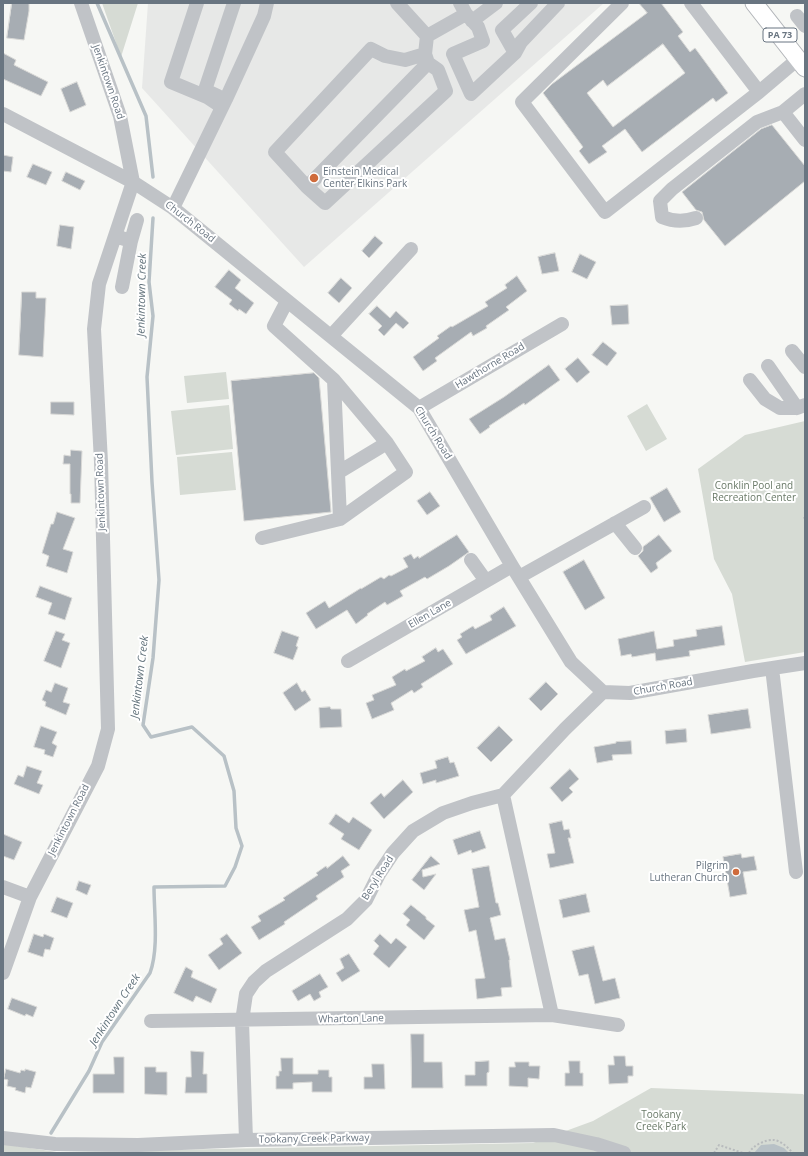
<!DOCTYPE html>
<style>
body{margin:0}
#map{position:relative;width:808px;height:1156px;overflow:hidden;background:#f6f7f4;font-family:"Open Sans",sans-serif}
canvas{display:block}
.frame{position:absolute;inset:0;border:4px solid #697581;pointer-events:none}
</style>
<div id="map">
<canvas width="808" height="1156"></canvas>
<div class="frame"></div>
</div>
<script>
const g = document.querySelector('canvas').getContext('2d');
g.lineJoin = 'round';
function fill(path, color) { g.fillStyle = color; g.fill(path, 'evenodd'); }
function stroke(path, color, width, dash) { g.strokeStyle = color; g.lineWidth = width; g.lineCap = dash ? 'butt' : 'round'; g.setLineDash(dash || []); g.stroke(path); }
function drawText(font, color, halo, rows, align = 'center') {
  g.font = font + ' "Open Sans",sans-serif'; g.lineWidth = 4; g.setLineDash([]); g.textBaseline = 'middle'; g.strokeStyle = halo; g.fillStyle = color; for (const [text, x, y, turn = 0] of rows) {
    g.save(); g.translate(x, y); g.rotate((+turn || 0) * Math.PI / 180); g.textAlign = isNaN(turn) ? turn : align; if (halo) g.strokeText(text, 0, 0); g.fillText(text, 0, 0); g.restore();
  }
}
fill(new Path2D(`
 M148,3h456l-300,264 -162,-179z`), '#e7e8e7');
fill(new Path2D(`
 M102,3h36l-17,54z
 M226,372l3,27 -42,4 -3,-27z
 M647,404l20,35 -21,12 -19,-35z
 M229,405l4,44 -57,6 -5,-44z
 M805,421v231l-60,10 -13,-68 -18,-35 -16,-90 47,-34z
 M232,452l4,38 -56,5 -3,-38z
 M651,1088l152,6 2,2v57h-802v-9l54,8 476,-9 60,-22z`), '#d6dbd4');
fill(new Path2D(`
 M774,1144l10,4 5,5h-35l7,-8z`), '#b8c1c6');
stroke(new Path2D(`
 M97,3l49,113 7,61
 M51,1133l38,-62 13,-29 48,-69c9,-25 4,-60 4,-86l71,-1 10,-19 7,-21 -6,-18 -2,-37 -10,-35 -32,-29 -41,10 -8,-12 10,-67 6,-78 -7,-98 -5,-105 6,-61 -4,-34 4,-64`), '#b8c1c6', 3.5);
const building = new Path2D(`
 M12,3h17v8l-5,29 -17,-2z
 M639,3h22l22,29 -5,4 12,16 5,-4 33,45 -12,9 -3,-4 -71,54 -17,-23 -23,17 5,6 -18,12 -10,-13 4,-4 -40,-54 9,-9 95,-71zM663,44l22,29 -72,54 -26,-34 16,-13 4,6z
 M3,53l13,7 -2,5 34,17 -7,14 -38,-17z
 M77,82l9,23 -16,7 -9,-23z
 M772,125l33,41v15l-80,65 -21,-26 -2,-8 -6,-2 -14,-18 79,-63z
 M3,155l10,2 -2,15 -8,-1z
 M33,164l19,8 -6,13 -19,-8z
 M66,172l19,9 -5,9 -18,-9z
 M60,225l14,2 -3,22 -14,-3z
 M375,236l8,7 -14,15 -7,-7z
 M555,253l4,18 -17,3 -4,-17z
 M580,254l16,8 -9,17 -15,-7z
 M229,270l12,10 -6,8 19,15 -8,11 -7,-5 -1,2 -9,-7 3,-4 -17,-13z
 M517,276l10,15 -21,16 3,3 -23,16 1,2 -14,8 -2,-4 -36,26 2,3 -14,10 -10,-14 26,-19 -2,-2 14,-10 1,1 36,-21 -3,-4 22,-14 -2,-3z
 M341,278l11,10 -13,15 -11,-10z
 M22,292h14v6h10l-3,59 -24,-2z
 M628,305l1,19 -17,1 -2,-19z
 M377,306l13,12 6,-7 13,12 -6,6 -7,-6 -12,13 -6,-6 4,-4 -13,-12z
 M603,342l14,11 -10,13 -15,-11z
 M578,358l12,14 -13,11 -12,-14z
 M549,365l11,15 -35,25 -1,-2 -35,23 1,1 -10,7 -11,-15 35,-22z
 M314,373l5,5 12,134 -87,9 -13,-140z
 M51,402h23v13l-23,-1z
 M71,450l11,1 -2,52h-9v-9h-1v-30h-7l1,-9 6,1z
 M667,488l14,24 -17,10 -14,-24z
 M430,492l10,14 -13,9 -10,-14z
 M57,512l18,6 -12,31 10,3 -6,21 -21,-7 3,-10 -7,-3 9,-29h2z
 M457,535l12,17 -20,14 -22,13 -2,-2 -25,14 3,5 -16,9 -2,-3 -18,12 1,1 -12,9 -9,-14 -31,19 -10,-16 19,-12 4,7 32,-20v1l20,-12 3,2 5,-4 2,1 17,-9 -5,-9 8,-4 3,5 4,-3 1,2z
 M659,535l13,16 -16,12 2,5 -7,5 -13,-17 5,-5v-4z
 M584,560l21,38 -20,12 -22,-38z
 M40,586l32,12 -7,22 -17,-6 4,-11 -16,-6z
 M504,607l12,19 -50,28 -9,-14 5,-3 -2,-3 13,-8 2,3 17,-9 -2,-4z
 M722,626l3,19 -36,6 1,5 -34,5 -1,-8 -23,4 -1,-3 -10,2 -3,-17 36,-8 3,18 17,-3 -1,-6 24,-4 -1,-6z
 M56,631l9,3 -3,6 8,3 -9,25 -17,-7z
 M282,631l17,6 -3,9 2,1 -5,13 -19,-7z
 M436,648l2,4 5,-3 10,15 -32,20 2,3 -9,6 -2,-3 -21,13 3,7 -22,9 -6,-16 8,-3 -2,-5 24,-10 -4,-8 13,-8 1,2 19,-10 -3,-4z
 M546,682l12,12 -17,17 -12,-12z
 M55,683l13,5 -5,14 7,2 -4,11 -21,-9 1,-4 -4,-2 4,-10 5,2z
 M297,683l5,9 3,-2 6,10 -16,11 -12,-18z
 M330,707l1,2h10l1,18 -22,1 -1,-20z
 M748,709l3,19 -40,6 -3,-19z
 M41,726l16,6 -5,11 5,3 -4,11 -9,-3 1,-4 -11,-3z
 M499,726l14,14 -22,22 -14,-14z
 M686,729l1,13 -21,2 -1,-13z
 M631,741l1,13 -20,1 1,5 -16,3 -3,-16 22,-4v-1z
 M448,757l2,6 4,-1 5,14 -23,7v-3l-13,4 -3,-11 17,-5 -2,-7z
 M27,766l15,5 -5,12 6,2 -4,9 -25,-10 4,-9 5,2z
 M570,769l9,10 -10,9 4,4 -11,10 -12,-14z
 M403,780l10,12 -29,27 -14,-16 11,-10 3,4z
 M336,814l13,9 4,-6 19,13 -13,20 -18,-11 3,-5 -15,-10z
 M562,821l2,9 5,-1 2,9h-3l6,25 -24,5 -3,-14 8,-1 -6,-29z
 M480,831l6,17 -14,5 -1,-3 -13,5 -5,-15z
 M3,834l19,8 -8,18 -11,-4z
 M741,854l1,4 12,-2 3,14 -14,2 4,22 -17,3 -7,-40z
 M343,856l7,9 -9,6 3,6 -28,19 2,3 -34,23 1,2 -26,16 -8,-13 10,-6 -3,-5 27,-16 -2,-2 35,-23 -2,-2 10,-7 1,2z
 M431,856l9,8 -18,6 1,7 13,-3 -12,16 -12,-10z
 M489,866l7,37h2l3,12 -11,3 5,22 10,-2 5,22h-1l3,27 -11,1 1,8 -25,3 -2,-20 10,-1 -9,-48 -7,2 -5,-22 15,-3 -7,-38z
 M79,881l12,4 -4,10 -11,-5z
 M586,894l4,18 -27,6 -4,-18z
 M57,897l16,6 -6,15 -16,-6z
 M411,905l15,12v2l9,7 -11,14 -18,-15 4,-5 -7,-6z
 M34,934l9,3 1,-3 10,4 -4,12 -5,-1 -2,8 -15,-5z
 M227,934l15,19 -23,17 -11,-15 15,-11 -3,-5z
 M380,934l11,10 5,-6 11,9 -18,21 -16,-14 6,-8 -5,-5z
 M594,946l9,35 12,-3 5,20 -25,6 -7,-30 -9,2 -7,-25z
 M349,954l11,17 -18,11 -6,-9 8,-5 -4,-9z
 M186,967l7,4 -2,6 26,12 -6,14 -15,-7 -3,6 -19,-9z
 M320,974l8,13 -9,5 2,5 -7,4 -4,-7 -12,7 -6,-10z
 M12,998l25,9 -4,10 -7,-3 -1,2 -17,-7z
 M411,1034h13v28h18l1,26h-31z
 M191,1051l13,1 -1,22h4v19h-22l1,-16h5z
 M614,1056h11l1,10h7v10h-5v7l-19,1 -1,-19h6z
 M114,1057h10v36h-31v-19h21z
 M281,1058h12v16h25v-4h11v7h3v15h-20v-10l-19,1v6h-17v-13h3v-5h2z
 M489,1061v11l-2,1v13h-22v-11h10v-13z
 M569,1061h11v12h3v13h-18v-13h4z
 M515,1062h14v4h11l-1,13 -11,-1v9l-19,-1v-19h6z
 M372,1064h12l1,25h-21v-12h8z
 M145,1067h11v5h11v23l-22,-1z
 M6,1069l14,4 1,-3 4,1v-2l11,3 -5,16 -5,-1 -1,6 -10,-3 1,-2 -9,-2 1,-6 -4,-1z`);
fill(building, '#a7adb3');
stroke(building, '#d8d8d6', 1);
const major = new Path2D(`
 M754,3l51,65`);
stroke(major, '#b2b5b9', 19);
stroke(new Path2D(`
 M804,517l1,2
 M714,1153l5,-8 24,8
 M749,1153c3,-7 17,-14 25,-13 8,1 14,8 19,13`), '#b8bbbd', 2, [2, 2]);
stroke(new Path2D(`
 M197,3l-26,79 36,15 15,10
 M397,3l30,33 39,-22 -6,-11
 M622,3l-100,99 83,110 154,-120
 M691,3l68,89 39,-33
 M466,14l12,13 5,14 -30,13 18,40 44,-41 6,-11 37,-39
 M797,16l8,10
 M472,21l24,-18
 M515,53l-13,-23 29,-27
 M425,54l3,9 -121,124 -32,-35 96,-103 14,7 20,4 20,-6 2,-18
 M805,94l-22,18 22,28
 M218,96l-13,-6 29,-87
 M3,114l130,68 40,26 246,200 93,158 59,96 32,30 27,1 123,-22 52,-8
 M307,187l18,16 121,-112 -8,-21 -10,-7
 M173,208l53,-109 38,-83 3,-13
 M696,218c-12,4 -22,4 -34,-1l-2,-16 12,-12 85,-67 26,-10
 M115,236l16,5 -9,46
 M131,241l6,-21
 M331,336l80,-87
 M792,351l13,16
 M768,366l29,42 8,-3
 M334,380l6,139
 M750,380l15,19 15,9h17
 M419,408l143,-84
 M339,472l48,-29
 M615,523l20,25
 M262,538l78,-19 66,-47 -19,-29 -53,-63 -60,-54 13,-25
 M471,560l15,21
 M519,577l125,-70
 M348,661l164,-95
 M772,668l24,204
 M503,795l49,220
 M3,887l27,10
 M3,973l27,-76 68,-131 10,-37 -7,-267 -7,-133 5,-45 34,-102 -13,-66 -39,-113
 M151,1021l401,-6 66,10
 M3,1138l52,6 83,1 108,-5 308,-5 42,9 28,9
 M246,1140l-4,-119 4,-27 8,-12 12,-11 81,-52 19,-19 13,-26 14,-21 20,-22 30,-18 29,-10 31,-8 62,-66 38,-37`), '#c0c3c7', 14);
stroke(major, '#fff', 17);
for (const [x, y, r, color] of [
 [314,178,5,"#cf6b3c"],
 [736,872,4,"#cf6b3c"]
]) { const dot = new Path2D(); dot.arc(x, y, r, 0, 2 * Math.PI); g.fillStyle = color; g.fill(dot); stroke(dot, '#fff', 1.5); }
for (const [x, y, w] of [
 [780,35,34]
]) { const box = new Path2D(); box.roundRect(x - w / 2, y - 7, w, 14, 3); g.fillStyle = '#fff'; g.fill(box); stroke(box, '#697581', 1); }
drawText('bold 9px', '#697581', null, [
 ["PA 73",780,35]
]);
drawText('10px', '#697581', '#fff', [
 ["Jenkintown Road",108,82,71],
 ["Church Road",190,222,38],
 ["Hawthorne Road",490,366,-31],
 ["Church Road",433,433,58],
 ["Jenkintown Road",101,492,-92],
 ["Ellen Lane",430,614,-30],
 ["Church Road",663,687,-10],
 ["Jenkintown Road",69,820,-63],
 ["Beryl Road",378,878,-58],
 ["Wharton Lane",351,1019,-1],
 ["Tookany Creek Parkway",314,1139,-1]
]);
drawText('10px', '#697581', '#fff', [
 ["Einstein Medical",323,172],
 ["Center Elkins Park",323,184],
 ["Pilgrim",728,866,"right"],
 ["Lutheran Church",728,878,"right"]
], 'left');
drawText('10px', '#697967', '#fff', [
 ["Conklin Pool and",754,486],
 ["Recreation Center",754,498],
 ["Tookany",661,1115],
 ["Creek Park",661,1127]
]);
drawText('italic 11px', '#65757e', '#fff', [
 ["Jenkintown Creek",142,295,-89],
 ["Jenkintown Creek",140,677,-83],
 ["Jenkintown Creek",115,1010,-57]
]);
</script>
